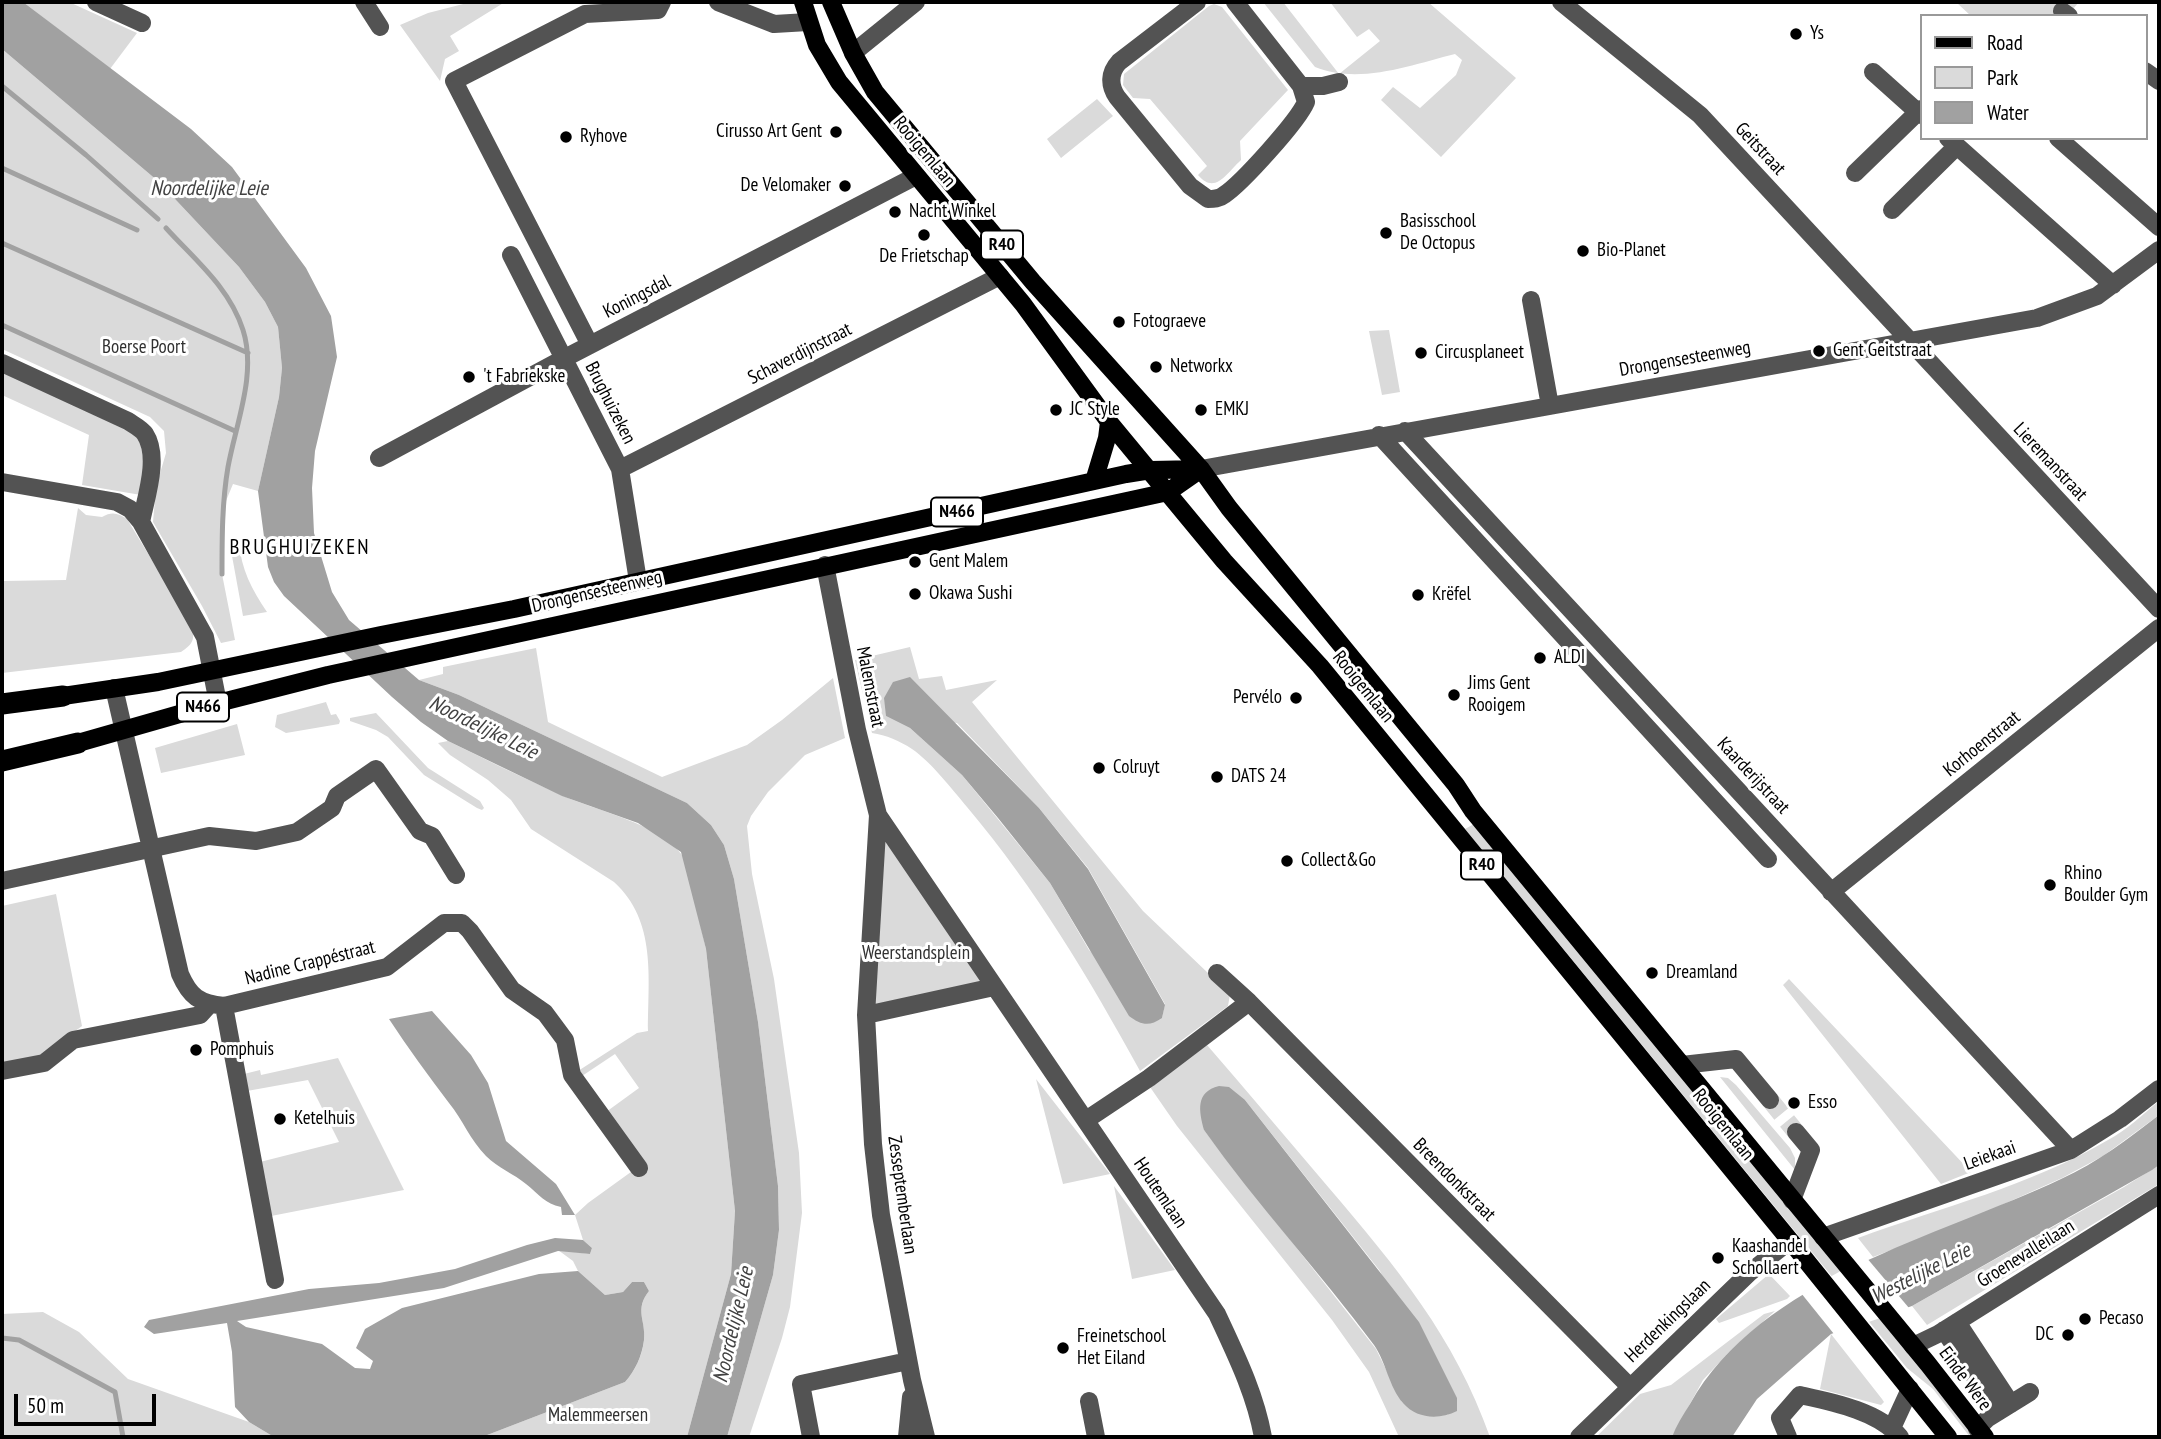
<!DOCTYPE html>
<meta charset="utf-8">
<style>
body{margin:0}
#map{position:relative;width:2161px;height:1439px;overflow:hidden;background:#fff;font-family:"PT Sans Narrow",sans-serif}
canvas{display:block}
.frame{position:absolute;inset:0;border:4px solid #000;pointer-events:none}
.legend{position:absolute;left:1920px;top:14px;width:228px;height:126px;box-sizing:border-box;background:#fff;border:2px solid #999;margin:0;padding:9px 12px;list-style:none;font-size:21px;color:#000}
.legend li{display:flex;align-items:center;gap:14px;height:35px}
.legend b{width:35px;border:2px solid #999}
.scale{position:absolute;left:14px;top:1394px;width:142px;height:32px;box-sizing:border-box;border:4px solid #000;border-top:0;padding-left:9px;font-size:21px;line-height:24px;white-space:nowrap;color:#000;-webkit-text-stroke:5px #fff;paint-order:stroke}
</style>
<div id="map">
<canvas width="2161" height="1439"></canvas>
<div class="frame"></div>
<ul class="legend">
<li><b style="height:9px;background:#000"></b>Road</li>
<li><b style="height:19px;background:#dadada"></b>Park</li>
<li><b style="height:19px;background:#a1a1a1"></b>Water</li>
</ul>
<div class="scale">50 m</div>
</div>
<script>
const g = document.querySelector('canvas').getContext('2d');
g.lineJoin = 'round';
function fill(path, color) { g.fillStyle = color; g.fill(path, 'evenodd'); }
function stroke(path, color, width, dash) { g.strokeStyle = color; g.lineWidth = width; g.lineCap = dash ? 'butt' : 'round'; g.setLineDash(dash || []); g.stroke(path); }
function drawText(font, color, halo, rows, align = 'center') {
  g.font = font + ' "PT Sans Narrow",sans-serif'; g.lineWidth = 6; g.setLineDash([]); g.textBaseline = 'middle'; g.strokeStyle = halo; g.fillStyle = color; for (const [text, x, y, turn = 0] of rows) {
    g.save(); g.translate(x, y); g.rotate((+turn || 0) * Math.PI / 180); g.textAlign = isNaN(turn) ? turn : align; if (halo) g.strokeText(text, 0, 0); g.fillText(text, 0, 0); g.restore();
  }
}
fill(new Path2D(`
 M23,2h46l68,31 -27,36z
 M471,2h34l-55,34 9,15 -14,8 -5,22 -40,-56 28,-12z
 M1263,2h20l56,72 41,-33 -11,-12 -12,8 -27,-35h98l88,76 -75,79 -60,-57 12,-13 27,21 36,-33 6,-15 -7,-6c-44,11 -96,31 -140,13z
 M1959,2h120l-12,14h-96l-14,-13z
 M1214,4l8,3 66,83 -48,51 1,19c-15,14 -26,35 -43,15l9,-9 -57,-67 -17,-1 -10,-13 1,-11 85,-68z
 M2,49l157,133 80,85 26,35 13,25 4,41 -3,29 -21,94 -25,-7 -10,24 -1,66 13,66 -14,3 -19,-37 -49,-84 3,-35 10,-34 -2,-22 -14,-14 -148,-68z
 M1097,99l16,17 -52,42 -14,-19z
 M1389,330l11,62 -18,3 -13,-64z
 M2,370l138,65 6,12 -5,48 -59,-10 7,-50 -87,-40z
 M78,508l8,7 16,2c10,-6 16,-4 25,2l65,107c3,14 1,18 -11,26l-179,21v-92l64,-1z
 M232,542h7c2,27 13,48 28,70l-24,4 -13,-71z
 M910,647l9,32 23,-3 4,14 51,-10 -25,22 171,209 87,83 -2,12 -88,65c-51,-93 -104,-182 -173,-264 -15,-18 -36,-45 -55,-58 -12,-8 -26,-14 -40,-16l-17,-73zM886,716l71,7 82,85 49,60 77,136 -3,14 -73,-68 -39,-67 -88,-108 -52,-47z
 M536,648l12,74 114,55 85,-32 35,-25 51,-42 12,60 -40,17 -37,37 -17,24 -4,10 5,48 22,105 14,98 11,76 3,60 -12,94 -8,31 -33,99h-22l46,-162 6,-45 -1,-44 -20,-164 -24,-143 -10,-34 -13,-20 -24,-22 -228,-108 -40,-15 24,-6v-7z
 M326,702l5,13 5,-1 4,7 -1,3 -53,9 -11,-6 2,-12z
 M376,713l52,55 52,33 4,7 -2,2 -5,-2 -53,-33 -36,-38 -12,-7 -26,-9v-3z
 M237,724l8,31 -84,18 -6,-25z
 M448,741c37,18 73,36 111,53 33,16 109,31 126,66l21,89 29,262 -4,63 -44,163h-205l143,-55c10,-11 17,-26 19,-41 2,-21 -10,-31 5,-50l-5,-9h-12l-9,10 -18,3 -27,-24 -5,-10 -15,-11 32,4 2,-6 -9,-8 -8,-25 13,-12 54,-39 -36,-52 33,-24 -24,-34 -33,22 -4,-5 59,-38 11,-2c0,-53 9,-110 -34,-149l-83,-53 -20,-29 -23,-20 -38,-25 -12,-12z
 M878,815l116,172 -128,28z
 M1474,824l460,560 40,53h-4l-37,-48 -26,-21 -442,-539z
 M56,894l26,132 -40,30 -40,8v-158z
 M1789,979l182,193 -30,12 -158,-199z
 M1207,1045c41,47 81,95 122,143 68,80 125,148 161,249h-91l-30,-65 -37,-52 -155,-194 -27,-39zM1245,1100l135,171 68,144 -21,1 -25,-14 -26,-53 -172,-219z
 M338,1058l66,132 -138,27 -10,-54 83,-21 -31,-62 -61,11 -3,-17 16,-4 1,5z
 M1720,1077l8,1 8,7 54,63 5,10v12z
 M1036,1079l74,95 -47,10z
 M2159,1101v14l-56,41 -41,22 -105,47 -84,32 -15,-19c84,-31 172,-52 250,-98 19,-10 35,-26 51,-39z
 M2159,1165v19l-232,141 -15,-19 212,-119z
 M1114,1186l61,84 -43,9z
 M1769,1274l21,22 -3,3 -68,24 -3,-4z
 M1775,1311l-45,40 -27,29 -31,57h-76l44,-43 31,-9 93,-71z
 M43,1312l36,20 49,47 121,43 25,15h-272v-123z
 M1831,1334l51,65 2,3 -3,3 -61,-16z`), '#dadada');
fill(new Path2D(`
 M2,2h21l168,127 41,38 74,101 25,48 6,41 -22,94 -3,37 2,45 18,59 17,28 70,60 40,15 228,108 24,22 13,20 10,34 24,143 20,164 1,44 -6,45 -46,162h-40l44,-163 4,-63 -29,-262 -25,-97 -43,-29 -76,-27 -114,-55 -27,-19 -29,-25 -108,-101 -10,-14 -6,-15 -10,-76 21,-94 3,-29 -4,-41 -13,-25 -26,-35 -80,-85 -157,-133z
 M910,677l129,131 49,61 77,136 -3,13c-13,9 -21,7 -33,-2l-79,-133 -52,-65 -36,-43 -52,-47 -24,-12 -2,-18 9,-16z
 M432,1011l39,44 17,28 18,58 50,43 19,31h-13l-1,-8c-16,-3 -22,-13 -35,-23 -12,-10 -28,-16 -40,-28 -16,-16 -23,-36 -37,-53 -21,-28 -41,-55 -60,-84z
 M1219,1086l10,1 16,13 174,222 38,76v13c-18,9 -40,8 -54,-8 -14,-16 -17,-41 -29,-58 -54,-73 -117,-140 -170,-215 -5,-19 -9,-38 15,-44z
 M2159,1115v50l-7,5 -240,136 -81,28 -74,65 -25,38h-60c4,-11 11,-22 18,-33 71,-126 248,-167 371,-225 36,-16 68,-41 98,-64z
 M555,1238l28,2 9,8 -2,6 -32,-3 -114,37 -207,33 9,6 76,17 33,24 15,1 3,-8 -17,-13 9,-19 37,-21 137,-34 39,-3 27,24 18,-3 9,-10h12l5,9c-15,19 -3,29 -5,49 -2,16 -9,31 -19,42l-143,55h-208l-25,-15 -14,-15 -3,-55 -5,-29 -73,11 -10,-7 5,-7 160,-31 70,-6 76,-14 72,-24z`), '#a1a1a1');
fill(new Path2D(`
 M1866,1257l43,51 -75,26 -33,-41z`), '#fff');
stroke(new Path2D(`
 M2,86l84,69 72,64
 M2,168l135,62
 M166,228c29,32 63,59 77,102 14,44 -7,93 -15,137 -6,35 -6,71 -6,107
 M2,243l246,110
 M2,325l233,106
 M2,1338l17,2 96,52 8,45`), '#a1a1a1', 5);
stroke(new Path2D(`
 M1770,1100l26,32`), '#d9d9d9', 18, [18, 9]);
stroke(new Path2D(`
 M96,2l46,21
 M364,2l16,25
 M718,2l56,22 34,-2
 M1197,2l-78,60c-10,11 -10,23 -2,35l73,89 18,13c6,0 11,0 16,-4 18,-12 74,-74 82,-93l-5,-16 -66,-84
 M1561,2l139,113 459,494
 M2062,11l7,5
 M853,53l63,-51
 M2145,71l14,10
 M1873,72l48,43
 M1301,86h22l16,-4
 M1948,138l165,147
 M2058,138l101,89
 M1855,173l66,-64
 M1892,210l65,-64
 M511,255l109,214 18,112
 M1531,300l19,106
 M590,345l-136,-264 131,-67 73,-4 4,-8
 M2,363l126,58c6,4 14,8 17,13 15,23 1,63 -4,88
 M1405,431l666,719
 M1379,435l389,424
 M379,458l184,-99 353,-183
 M620,469l380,-193
 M1201,469l836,-151 60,-22 62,-46
 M2,482l115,20 13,7 11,13 64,115 13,66
 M825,565l32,165 21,85 -12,200 7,129 8,71 31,165 14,57
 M114,688l66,286c10,23 19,29 44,32l163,-39 57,-44h18l8,8 42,59 33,23 20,27 7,35 67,93
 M878,815l339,499c19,41 38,79 46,123
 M2,881l207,-45 47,5 41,-9 35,-24 5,-12 39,-27 44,62 12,5 24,39
 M1831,892l328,-264
 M1217,973l32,29
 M224,1006l51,274
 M866,1015l128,-28
 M1682,1065l54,-6 34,41
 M2,1071l42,-8 29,-23 127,-25 10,-11
 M1086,1120l63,-42 100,-76 381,385
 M1792,1200l19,-50 -15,-18
 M1823,1237l248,-87 49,-31 39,-30
 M1957,1322l54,82
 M1944,1330l54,82
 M1913,1346l25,-12 221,-139
 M1089,1401l7,36
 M1892,1428l18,-39
 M1977,1429l11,-11 42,-26
 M811,1437l-10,-53 107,-23
 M907,1437l4,-40
 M1579,1437l170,-164 33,-26 10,-4
 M1788,1437l-8,-19 20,-23c32,7 78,16 100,42`), '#535353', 18);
stroke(new Path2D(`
 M803,2l14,43 22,37 184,222 86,118 115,139 96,105 472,577 156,194
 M831,2l22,51 22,39 158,190 168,187 28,39 227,277 17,26 455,553 57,73
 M1094,481l13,-43 2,-16
 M63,696l95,-14 223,-47 133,-26 612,-135 25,-4 50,-1
 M78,743l140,-40 110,-28 840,-183 33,-23`), '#000', 18);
stroke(new Path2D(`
 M2,704l61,-8
 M2,761l76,-18`), '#000', 21);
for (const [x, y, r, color] of [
 [1796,34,7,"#000"],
 [836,132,7,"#000"],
 [566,137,7,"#000"],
 [845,186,7,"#000"],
 [895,212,7,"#000"],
 [1386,233,7,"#000"],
 [924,235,7,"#000"],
 [1583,251,7,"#000"],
 [1119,322,7,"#000"],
 [1819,351,7,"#000"],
 [1421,353,7,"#000"],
 [1156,367,7,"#000"],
 [469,377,7,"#000"],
 [1056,410,7,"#000"],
 [1201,410,7,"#000"],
 [915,562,7,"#000"],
 [915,594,7,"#000"],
 [1418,595,7,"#000"],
 [1540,658,7,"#000"],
 [1454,695,7,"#000"],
 [1296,698,7,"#000"],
 [1099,768,7,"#000"],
 [1217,777,7,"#000"],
 [1287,861,7,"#000"],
 [2050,885,7,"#000"],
 [1652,973,7,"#000"],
 [196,1050,7,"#000"],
 [1794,1103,7,"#000"],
 [280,1119,7,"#000"],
 [1718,1258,7,"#000"],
 [2085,1319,7,"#000"],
 [2068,1335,7,"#000"],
 [1063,1348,7,"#000"]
]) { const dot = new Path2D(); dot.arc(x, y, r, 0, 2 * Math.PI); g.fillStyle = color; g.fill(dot); stroke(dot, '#fff', 2.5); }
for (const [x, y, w] of [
 [1002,245,42],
 [957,512,52],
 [203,707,52],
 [1482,865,42]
]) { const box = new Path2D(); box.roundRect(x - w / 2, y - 14.5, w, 29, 5); g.fillStyle = '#fff'; g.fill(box); stroke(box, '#000', 2); }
drawText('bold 18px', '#000', null, [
 ["R40",1002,245],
 ["N466",957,512],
 ["N466",203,707],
 ["R40",1482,865]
]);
drawText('19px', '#000', '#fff', [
 ["Ys",1810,34],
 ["Cirusso Art Gent",822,132,"right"],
 ["Ryhove",580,137],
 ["De Velomaker",831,186,"right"],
 ["Nacht Winkel",909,212],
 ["Basisschool",1400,222],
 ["De Octopus",1400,244],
 ["Bio-Planet",1597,251],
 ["De Frietschap",924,257,"center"],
 ["Fotograeve",1133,322],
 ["Gent Geitstraat",1833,351],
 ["Circusplaneet",1435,353],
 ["Networkx",1170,367],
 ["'t Fabriekske",483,377],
 ["JC Style",1070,410],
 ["EMKJ",1215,410],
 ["Gent Malem",929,562],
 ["Okawa Sushi",929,594],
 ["Krëfel",1432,595],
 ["ALDI",1554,658],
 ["Jims Gent",1468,684],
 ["Rooigem",1468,706],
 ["Pervélo",1282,698,"right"],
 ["Colruyt",1113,768],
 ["DATS 24",1231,777],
 ["Collect&Go",1301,861],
 ["Rhino",2064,874],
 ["Boulder Gym",2064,896],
 ["Dreamland",1666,973],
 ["Pomphuis",210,1050],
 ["Esso",1808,1103],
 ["Ketelhuis",294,1119],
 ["Kaashandel",1732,1247],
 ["Schollaert",1732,1269],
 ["Pecaso",2099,1319],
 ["DC",2054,1335,"right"],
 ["Freinetschool",1077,1337],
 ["Het Eiland",1077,1359]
], 'left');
drawText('19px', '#000', '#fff', [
 ["Geitstraat",1760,149,47],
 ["Rooigemlaan",924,152,50],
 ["Koningsdal",637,297,-27],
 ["Schaverdijnstraat",800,354,-27],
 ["Drongensesteenweg",1685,359,-10],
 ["Brughuizeken",610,403,63],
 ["Lieremanstraat",2050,462,47],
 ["Drongensesteenweg",597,592,-13],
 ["Malemstraat",870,687,79],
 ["Rooigemlaan",1363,687,51],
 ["Korhoenstraat",1982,744,-39],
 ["Kaarderijstraat",1753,776,47],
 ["Nadine Crappéstraat",310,963,-14],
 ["Rooigemlaan",1723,1125,51],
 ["Leiekaai",1990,1156,-20],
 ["Breendonkstraat",1454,1180,45],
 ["Houtemlaan",1160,1193,56],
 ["Zesseptemberlaan",902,1195,82],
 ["Groenevalleilaan",2026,1254,-32],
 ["Herdenkingslaan",1668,1321,-44],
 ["Einde Were",1965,1379,53]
]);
drawText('19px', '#313131', '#fff', [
 ["Boerse Poort",144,348],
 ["Weerstandsplein",916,954],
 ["Malemmeersen",598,1416]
]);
drawText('italic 21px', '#424242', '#fff', [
 ["Noordelijke Leie",209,189],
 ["Noordelijke Leie",483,728,26],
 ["Westelijke Leie",1921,1274,-27],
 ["Noordelijke Leie",734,1325,-77]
]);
g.letterSpacing = '2px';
drawText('21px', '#000', '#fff', [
 ["BRUGHUIZEKEN",300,548]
]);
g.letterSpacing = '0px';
</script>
